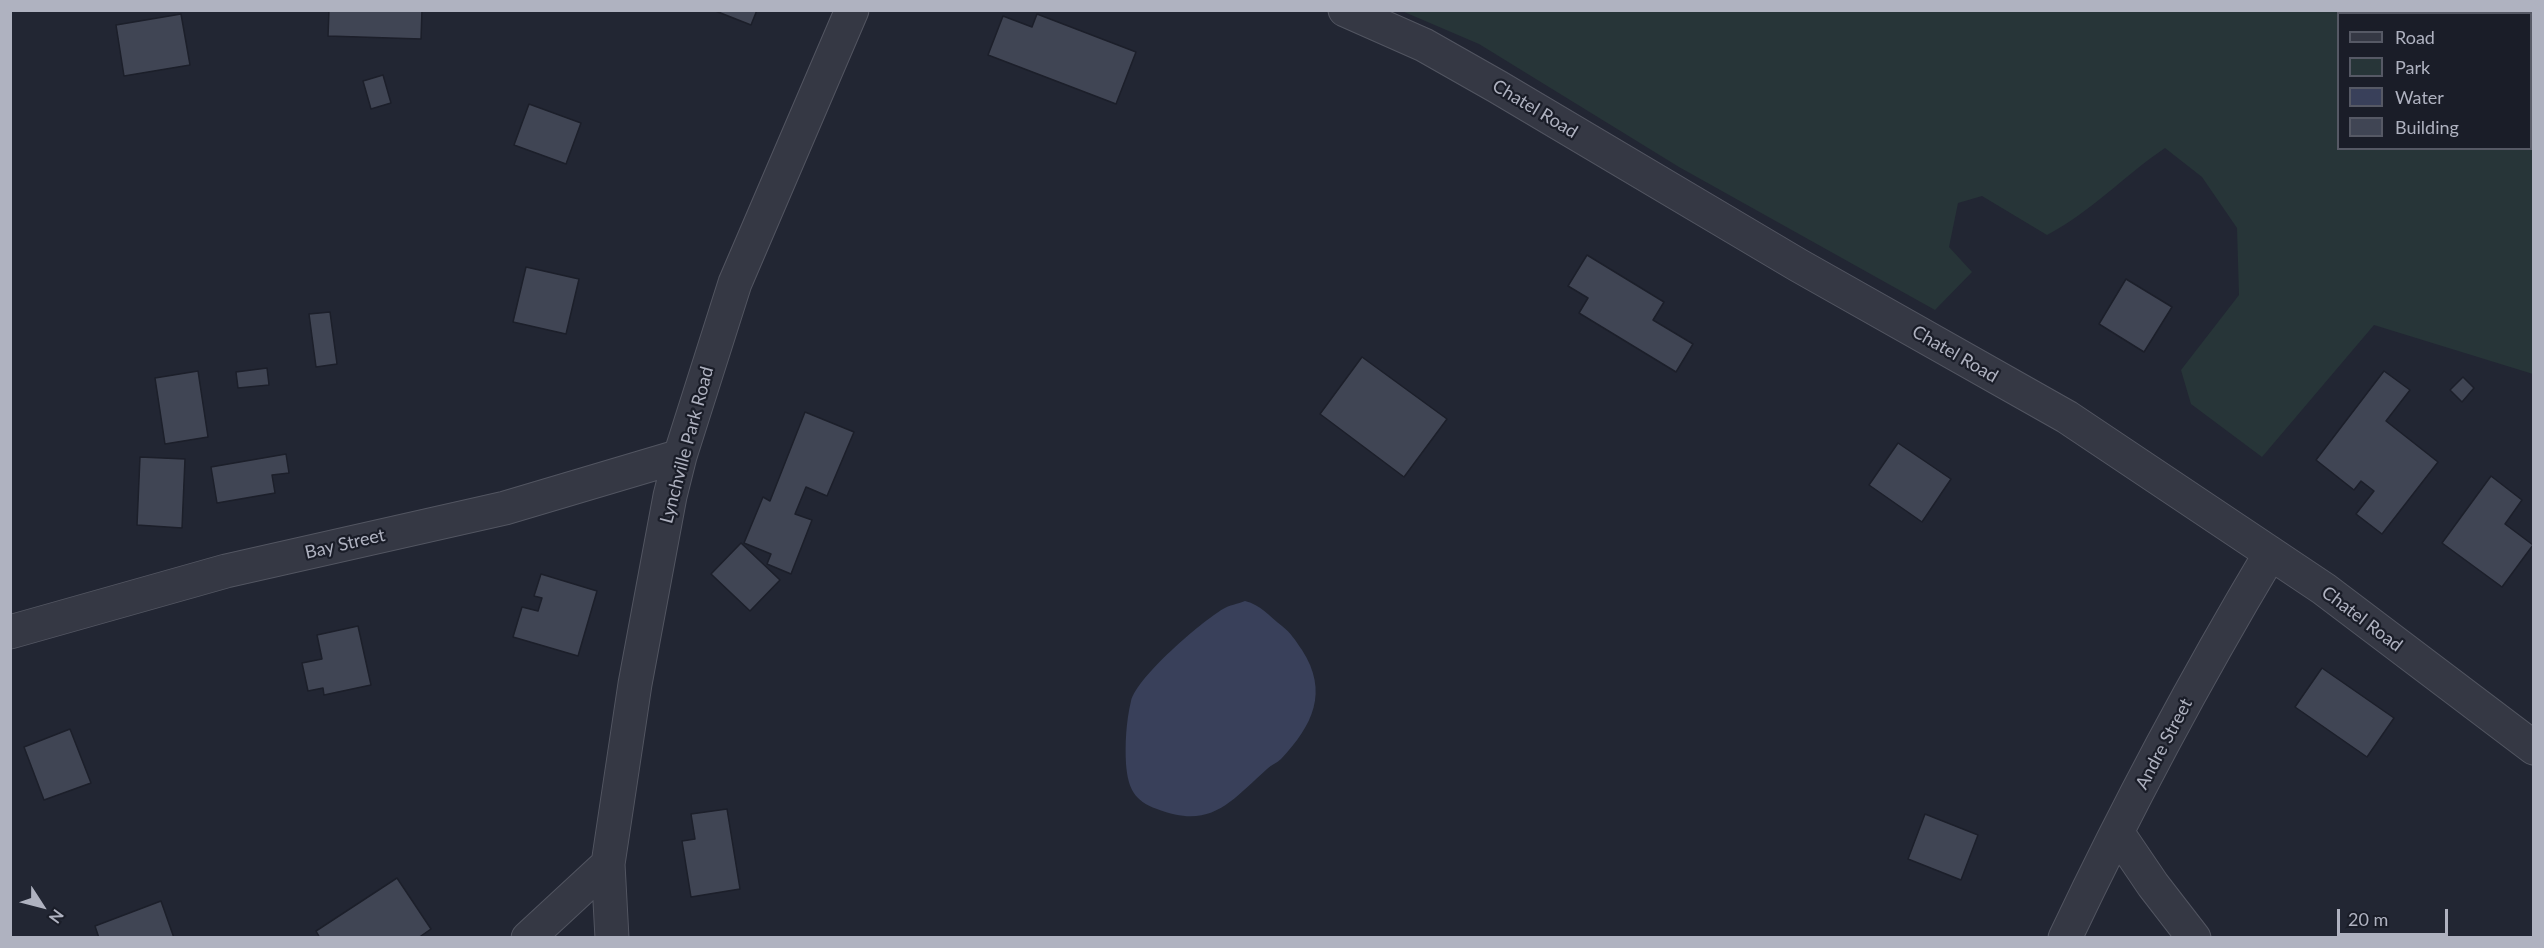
<!DOCTYPE html>
<style>
body{margin:0}
#map{position:relative;width:2544px;height:948px;overflow:hidden;background:#222633;font-family:Lato,sans-serif}
canvas{display:block}
.frame{position:absolute;inset:0;border:12px solid #afb2c0;pointer-events:none}
.legend{position:absolute;left:2337px;top:12px;width:195px;height:138px;box-sizing:border-box;background:#1a1d28;border:2px solid #565965;margin:0;padding:8px 10px;list-style:none;font-size:18px;color:#afb2c0}
.legend li{display:flex;align-items:center;gap:12px;height:30px}
.legend b{width:30px;border:2px solid #565965}
.north{position:absolute;left:12px;top:876px;width:60px;height:60px;-webkit-text-stroke:4px #1a1d28;paint-order:stroke;rotate:126deg;font-size:16px;font-weight:700;line-height:24px;text-align:center;color:#afb2c0}
.north::after{content:'';display:block;margin:auto;width:21px;height:27px;background:#afb2c0;clip-path:polygon(50% 0,100% 100%,50% 72%,0 100%)}
.scale{position:absolute;left:2337px;top:909px;width:111px;height:27px;box-sizing:border-box;border:3px solid #afb2c0;border-top:0;padding-left:8px;font-size:18px;line-height:21px;white-space:nowrap;color:#afb2c0;-webkit-text-stroke:4px #1a1d28;paint-order:stroke}
</style>
<div id="map">
<canvas width="2544" height="948"></canvas>
<div class="frame"></div>
<ul class="legend">
<li><b style="height:8px;background:#353844"></b>Road</li>
<li><b style="height:16px;background:#273538"></b>Park</li>
<li><b style="height:16px;background:#39405a"></b>Water</li>
<li><b style="height:16px;background:#404554"></b>Building</li>
</ul>
<div class="north">N</div>
<div class="scale">20 m</div>
</div>
<script>
const g = document.querySelector('canvas').getContext('2d');
g.lineJoin = 'round';
function fill(path, color) { g.fillStyle = color; g.fill(path, 'evenodd'); }
function stroke(path, color, width, dash) { g.strokeStyle = color; g.lineWidth = width; g.lineCap = dash ? 'butt' : 'round'; g.setLineDash(dash || []); g.stroke(path); }
function drawText(font, color, halo, rows, align = 'center') {
  g.font = font + ' Lato,sans-serif'; g.lineWidth = 4.5; g.setLineDash([]); g.textBaseline = 'middle'; g.strokeStyle = halo; g.fillStyle = color; for (const [text, x, y, turn = 0] of rows) {
    g.save(); g.translate(x, y); g.rotate((+turn || 0) * Math.PI / 180); g.textAlign = isNaN(turn) ? turn : align; if (halo) g.strokeText(text, 0, 0); g.fillText(text, 0, 0); g.restore();
  }
}
fill(new Path2D(`
 M1402,11h1131v363l-159,-49 -112,132 -71,-53 -10,-34 58,-75 -2,-67 -35,-51 -37,-29c-40,27 -74,64 -118,87l-65,-39 -24,7 -9,44 23,25 -37,38 -256,-143 -200,-123zM2338,14h192v134h-192z`), '#273538');
fill(new Path2D(`
 M1245,601c16,4 24,15 37,25 9,7 13,14 20,24 27,42 11,75 -21,109 -4,4 -10,6 -14,10 -37,33 -56,61 -110,40 -23,-8 -29,-21 -31,-45 -1,-20 0,-42 5,-63 6,-24 70,-79 92,-92 6,-4 15,-5 22,-8z`), '#39405a');
const building = new Path2D(`
 M329,10h93l-1,29 -93,-3z
 M713,10h44l-6,15z
 M181,14l9,51 -66,11 -8,-51z
 M1037,14l99,38 -20,52 -128,-49 15,-39 29,11z
 M383,75l8,28 -20,6 -8,-28z
 M529,104l52,19 -15,41 -52,-19z
 M1587,255l77,47 -11,18 40,24 -17,28 -97,-59 9,-15 -20,-12z
 M526,267l53,12 -13,55 -53,-12z
 M2126,279l46,28 -28,45 -45,-28z
 M330,312l7,52 -21,3 -7,-53z
 M1362,357l85,62 -43,58 -84,-63z
 M267,368l2,17 -31,3 -2,-16z
 M198,371l10,66 -43,7 -10,-66z
 M2384,371l26,19 -24,31 52,41 -56,72 -26,-20 18,-23 -13,-10 -7,9 -38,-30z
 M2463,377l11,11 -12,14 -12,-12z
 M805,412l49,20 -27,64 -21,-9 -11,27 17,6 -21,54 -24,-10 4,-10 -27,-11 19,-46 7,4z
 M1898,443l53,36 -29,43 -53,-37z
 M286,454l3,19 -17,2 3,18 -58,10 -6,-36z
 M140,457l45,2 -3,69 -45,-3z
 M2491,476l31,24 -17,24 28,21 -31,42 -60,-44z
 M741,543l39,37 -30,31 -39,-37z
 M541,574l56,17 -19,65 -65,-19 9,-30 16,4 4,-13 -8,-2z
 M358,626l13,59 -47,10 -1,-7 -15,3 -6,-28 20,-4 -5,-24z
 M2322,668l72,50 -27,39 -72,-50z
 M70,729l21,54 -47,17 -20,-53z
 M727,809l13,80 -49,8 -9,-56 13,-2 -4,-25z
 M1925,814l53,21 -17,45 -53,-21z
 M397,878l34,51 -13,9h-98l-4,-7z
 M161,901l13,37h-75l-4,-12z`);
fill(building, '#404554');
stroke(building, '#1c1f2a', 1.5);
const minor = new Path2D(`
 M1345,10l79,35 74,42 300,178 269,152 257,172 210,159
 M10,632l216,-61 279,-63 175,-52
 M2117,832l36,53 41,53
 M528,938l80,-74
 M612,938l-4,-74 27,-180 35,-188 10,-40 55,-173 117,-273
 M2065,938c62,-131 131,-260 205,-384`);
stroke(minor, '#525561', 35);
stroke(minor, '#353844', 33);
drawText('18px', '#afb2c0', '#1a1d28', [
 ["Chatel Road",1535,109,31],
 ["Chatel Road",1955,354,30],
 ["Lynchville Park Road",687,445,-75],
 ["Bay Street",345,544,-13],
 ["Chatel Road",2362,619,37],
 ["Andre Street",2164,744,-62]
]);
</script>
